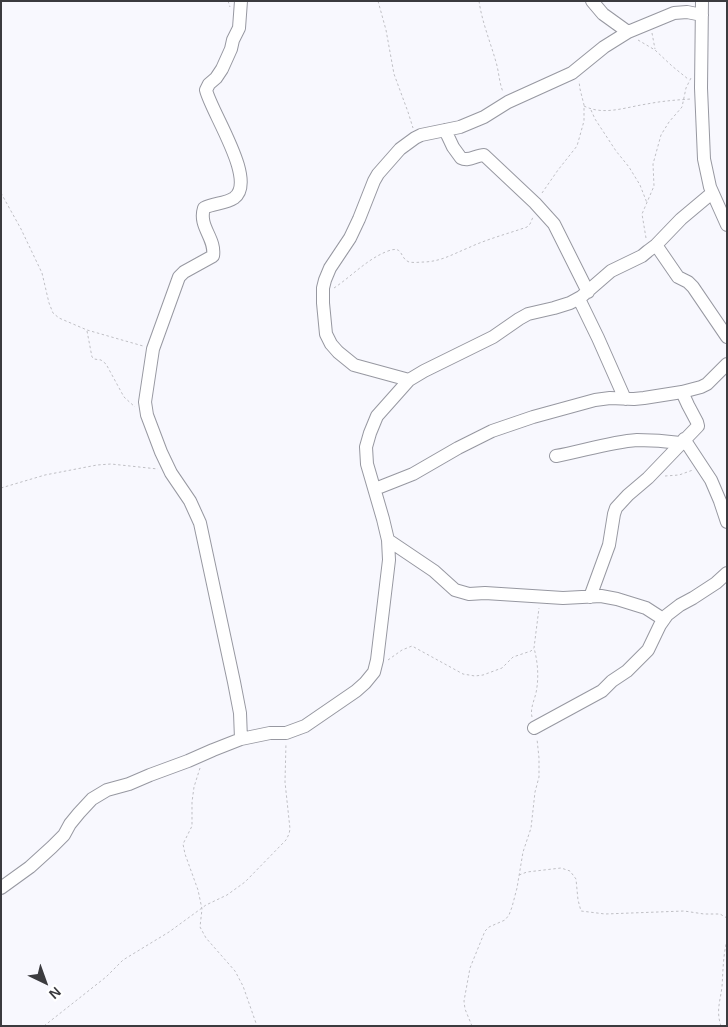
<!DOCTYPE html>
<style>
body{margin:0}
#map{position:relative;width:728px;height:1027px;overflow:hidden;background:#f8f8fe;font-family:Helvetica,sans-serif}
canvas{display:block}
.frame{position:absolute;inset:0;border:2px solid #3b3b3f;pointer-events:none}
.north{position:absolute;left:20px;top:957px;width:50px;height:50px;-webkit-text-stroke:4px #fff;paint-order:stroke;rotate:138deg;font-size:14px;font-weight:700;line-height:20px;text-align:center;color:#3b3b3f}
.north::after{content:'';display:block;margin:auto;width:18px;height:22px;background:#3b3b3f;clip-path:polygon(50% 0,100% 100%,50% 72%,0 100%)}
</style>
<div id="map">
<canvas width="728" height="1027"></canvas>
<div class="frame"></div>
<div class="north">N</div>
</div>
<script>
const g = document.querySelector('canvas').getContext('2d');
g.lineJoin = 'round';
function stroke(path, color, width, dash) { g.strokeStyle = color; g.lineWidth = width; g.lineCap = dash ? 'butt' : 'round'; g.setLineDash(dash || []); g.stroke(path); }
const minor = new Path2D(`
 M241,1l-2,27 -6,12 -2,9 -9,20 -6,9 -7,6 -3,6c5,22 52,91 28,108 -9,6 -21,5 -30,10 -6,19 12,30 9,48l-29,16 -5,5 -26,72 -8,53 2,13 14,37 10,21 19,28 10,22 34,159 6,31 1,26
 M592,1l11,13 25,18
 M702,1l-1,87 3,71 6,28 17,38
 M445,130l8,17 8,11c8,4 15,-3 23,-3l51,48 19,21 34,68
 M656,245l22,32 10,5 5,5 34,50
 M579,299l19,39 27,61
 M409,380l-55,-15 -16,-13 -7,-8 -5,-10 -3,-31v-15l2,-8 5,-12 20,-30 9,-19 15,-38 4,-7 22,-25 15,-11 6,-3 39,-8 24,-10 24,-15 64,-29 32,-26 24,-15 46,-19 13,-1 15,3
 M684,439l27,41 9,21 7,21
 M556,456c27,-5 54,-14 81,-16 15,0 29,1 43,3
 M375,489l38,-15 45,-26 34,-17 41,-14 62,-17 15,-2 24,1 10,-1 38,-6 19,-5 6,-3 20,-20
 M388,540l46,31 21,19 14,4 16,-1 78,5 38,-2 16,3 29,9 17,11
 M590,597l19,-52 5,-31 2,-6 12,-13 20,-17 50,-52 -1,-4 -9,-17 -6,-13
 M534,728l68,-37 10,-10 15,-10 21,-21 12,-25 7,-10 13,-10 13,-7 23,-15 11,-10
 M1,888l29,-21 22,-20 12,-12 6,-11 9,-11 13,-14 15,-9 22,-6 21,-9 38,-14 25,-11 28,-11 29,-6h16l19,-7 51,-35 9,-8 9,-11 3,-12 12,-100 -1,-20 -5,-21 -16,-55 -1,-17 4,-14 7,-17 32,-36 15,-9 69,-34 26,-18 9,-5 26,-6 16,-5 11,-6 30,-26 31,-15 6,-5 8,-6 25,-26 31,-26`);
stroke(minor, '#9798a1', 14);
stroke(new Path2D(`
 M228,1l2,6
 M378,1l8,29 8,44 14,38 5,16
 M479,1c3,21 11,40 17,61 3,10 3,20 7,30
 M652,33l3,16
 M638,40l17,10 17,16 16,13
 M584,106c20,10 42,1 63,-2 15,-3 29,-4 44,-5
 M591,110l4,9 21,32 13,16 11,18 7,18
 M1,193l20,36 21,44 7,30 4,10 6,5 28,12 56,16
 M542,193l16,-23 19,-24 7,-25v-16l-4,-16 -1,-8
 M646,238l-4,-24 12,-28 -1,-22 8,-29 8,-13 13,-15 4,-19 5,-10
 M334,288c18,-12 33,-29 54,-37 16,-6 11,7 21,11 5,1 11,0 16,0 17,-1 28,-8 43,-14 19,-9 39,-14 59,-21l3,-3 3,-7
 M87,331l5,26 2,2 7,1 5,4 18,33 11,10
 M665,476l14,-1 14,-5
 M1,488l44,-13 52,-10 14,-1 47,5
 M388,660l14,-10 10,-4 51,28 12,2 8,-1 19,-7 11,-11 18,-6 3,-3 5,-40
 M532,717c-2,-8 2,-16 4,-24 3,-15 2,-30 -2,-45
 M200,768l-6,19 -2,15v24l-9,18 2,10 13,36 4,19 -2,18 6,11 29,33 8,15 14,40
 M519,875l8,-3 34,-4 9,3 6,8 2,21 3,11 24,3 79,-3 20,3h16l7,4
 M44,1026l62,-49 17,-17 46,-28 37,-27 21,-10 18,-13 41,-42 3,-6 1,-5 -5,-47 1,-39
 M472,1026l-7,-17 -1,-8 6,-33 15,-37 4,-4 16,-7 4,-5 3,-8 5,-19 6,-36 8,-24 4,-36 4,-15v-19l-2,-19
 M721,1026c-5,-15 -1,-24 1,-39 1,-16 1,-31 5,-47`), '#bfbfc4', 1, [2.5, 2.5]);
stroke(minor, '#fff', 12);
</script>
